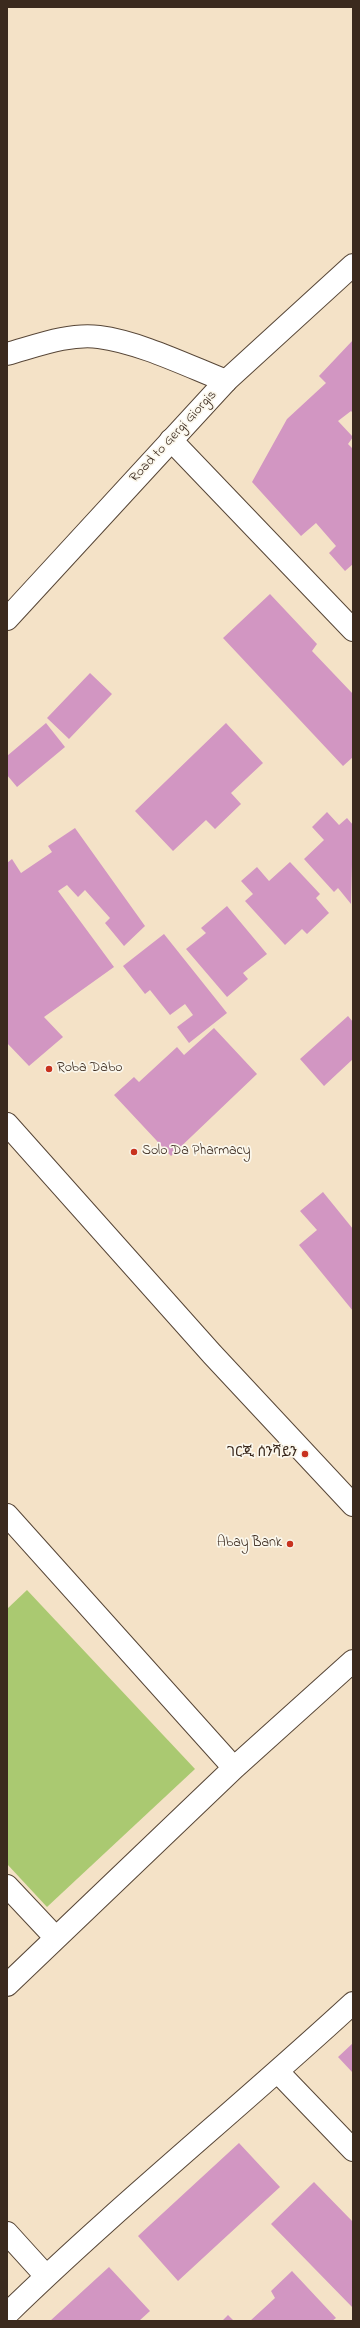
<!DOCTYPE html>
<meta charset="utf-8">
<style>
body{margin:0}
#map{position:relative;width:360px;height:2328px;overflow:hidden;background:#f4e2c7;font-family:"Indie Flower",sans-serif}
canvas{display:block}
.frame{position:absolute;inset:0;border:8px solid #3b2a1e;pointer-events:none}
</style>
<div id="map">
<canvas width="360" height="2328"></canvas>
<div class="frame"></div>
</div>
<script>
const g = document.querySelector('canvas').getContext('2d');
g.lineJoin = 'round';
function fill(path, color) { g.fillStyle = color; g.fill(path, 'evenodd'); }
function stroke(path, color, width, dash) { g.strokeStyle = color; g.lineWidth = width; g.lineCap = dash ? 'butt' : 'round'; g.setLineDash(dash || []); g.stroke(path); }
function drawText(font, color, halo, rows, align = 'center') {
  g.font = font + ' "Indie Flower","Noto Sans Ethiopic",sans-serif'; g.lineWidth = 3.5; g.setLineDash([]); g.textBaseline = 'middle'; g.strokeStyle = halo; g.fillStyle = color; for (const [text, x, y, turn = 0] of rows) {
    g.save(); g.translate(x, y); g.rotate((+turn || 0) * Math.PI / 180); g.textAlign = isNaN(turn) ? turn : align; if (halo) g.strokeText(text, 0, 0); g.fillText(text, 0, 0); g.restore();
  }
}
fill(new Path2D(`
 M27,1590l168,179 -148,138 -40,-43v-255z`), '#aac971');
fill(new Path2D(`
 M353,340v73l-2,-2 -13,10 15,16 -5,7 5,5v115l-8,7 -16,-18 7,-7 -20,-23 -15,13 -49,-54 35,-63 39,-36 -7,-7z
 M270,594l47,50 -5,7 41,43v63l-10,9 -120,-128z
 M90,673l22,21 -43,45 -22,-21z
 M46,723l19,24 -48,40 -10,-12v-19z
 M226,723l37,40 -32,30 10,11 -26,25 -9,-9 -33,31 -38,-40z
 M327,812l12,13 8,-7 6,7 -2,79 -13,-16 -4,4 -30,-33 20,-19 -12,-13z
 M75,828l70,98 -21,20 -19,-23 5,-5 -25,-28 -7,7 -11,-12 -9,6 56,76 -70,50 19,20 -34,29 -22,-23v-180l5,-4 9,14 31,-21 -4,-6z
 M290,862l30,32 -4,4 13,15 -22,21 -5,-5 -17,16 -40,-44 8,-7 -12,-13 16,-14 12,14z
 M227,906l40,48 -24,19 5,6 -21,18 -41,-48 20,-16 -5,-5z
 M164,934l63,79 -38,30 -12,-16 16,-12 -8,-11 -15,11 -20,-25 -5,4 -22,-28z
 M348,1016l5,6v37l-29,27 -24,-27z
 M214,1028l43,46 -86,82 -57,-61 20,-18 5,5 38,-35 7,8z
 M323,1192l30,37v82l-54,-66 18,-15 -17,-19z
 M353,2043v30l-15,-16z
 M239,2143l41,44 -102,94 -40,-45z
 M314,2182l39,40v86l-82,-84z
 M109,2267l41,44 -11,10h-89z
 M292,2271l44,47 -4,3h-82l25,-23 -4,-7z
 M228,2315l6,6h-12z`), '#d296c2');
const street = new Path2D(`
 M7,354c29,-8 62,-21 92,-17 40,5 89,29 127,44
 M171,440l182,190
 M7,1515l227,253
 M7,1886l48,51
 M7,1985l227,-217 119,-107
 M278,2072l75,78
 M7,2233l39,43
 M7,2314c111,-108 232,-206 346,-311`);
const secondary = new Path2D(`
 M7,619l219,-238 127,-116`);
const primary = new Path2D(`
 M7,1124l205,230 141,151`);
stroke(street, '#574637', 24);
stroke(secondary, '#574637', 24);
stroke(primary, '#574637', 24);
stroke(street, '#fff', 22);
stroke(secondary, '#fff', 22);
stroke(primary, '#fff', 22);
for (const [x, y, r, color] of [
 [49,1069,4,"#c8321e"],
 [134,1152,4,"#c8321e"],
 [305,1454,4,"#c8321e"],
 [290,1544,4,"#c8321e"]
]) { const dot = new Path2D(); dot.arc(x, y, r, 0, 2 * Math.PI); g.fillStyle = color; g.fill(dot); stroke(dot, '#fbf7ec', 1.5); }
drawText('14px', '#3b2a1e', '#fbf7ec', [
 ["Road to Gergi Giorgis",174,437,-47]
]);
drawText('14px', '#3b2a1e', '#fbf7ec', [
 ["Roba Dabo",57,1069],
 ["Solo Da Pharmacy",142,1152],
 ["ገርጂ ሰንሻይን",297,1454,"right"],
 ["Abay Bank",282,1544,"right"]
], 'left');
</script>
